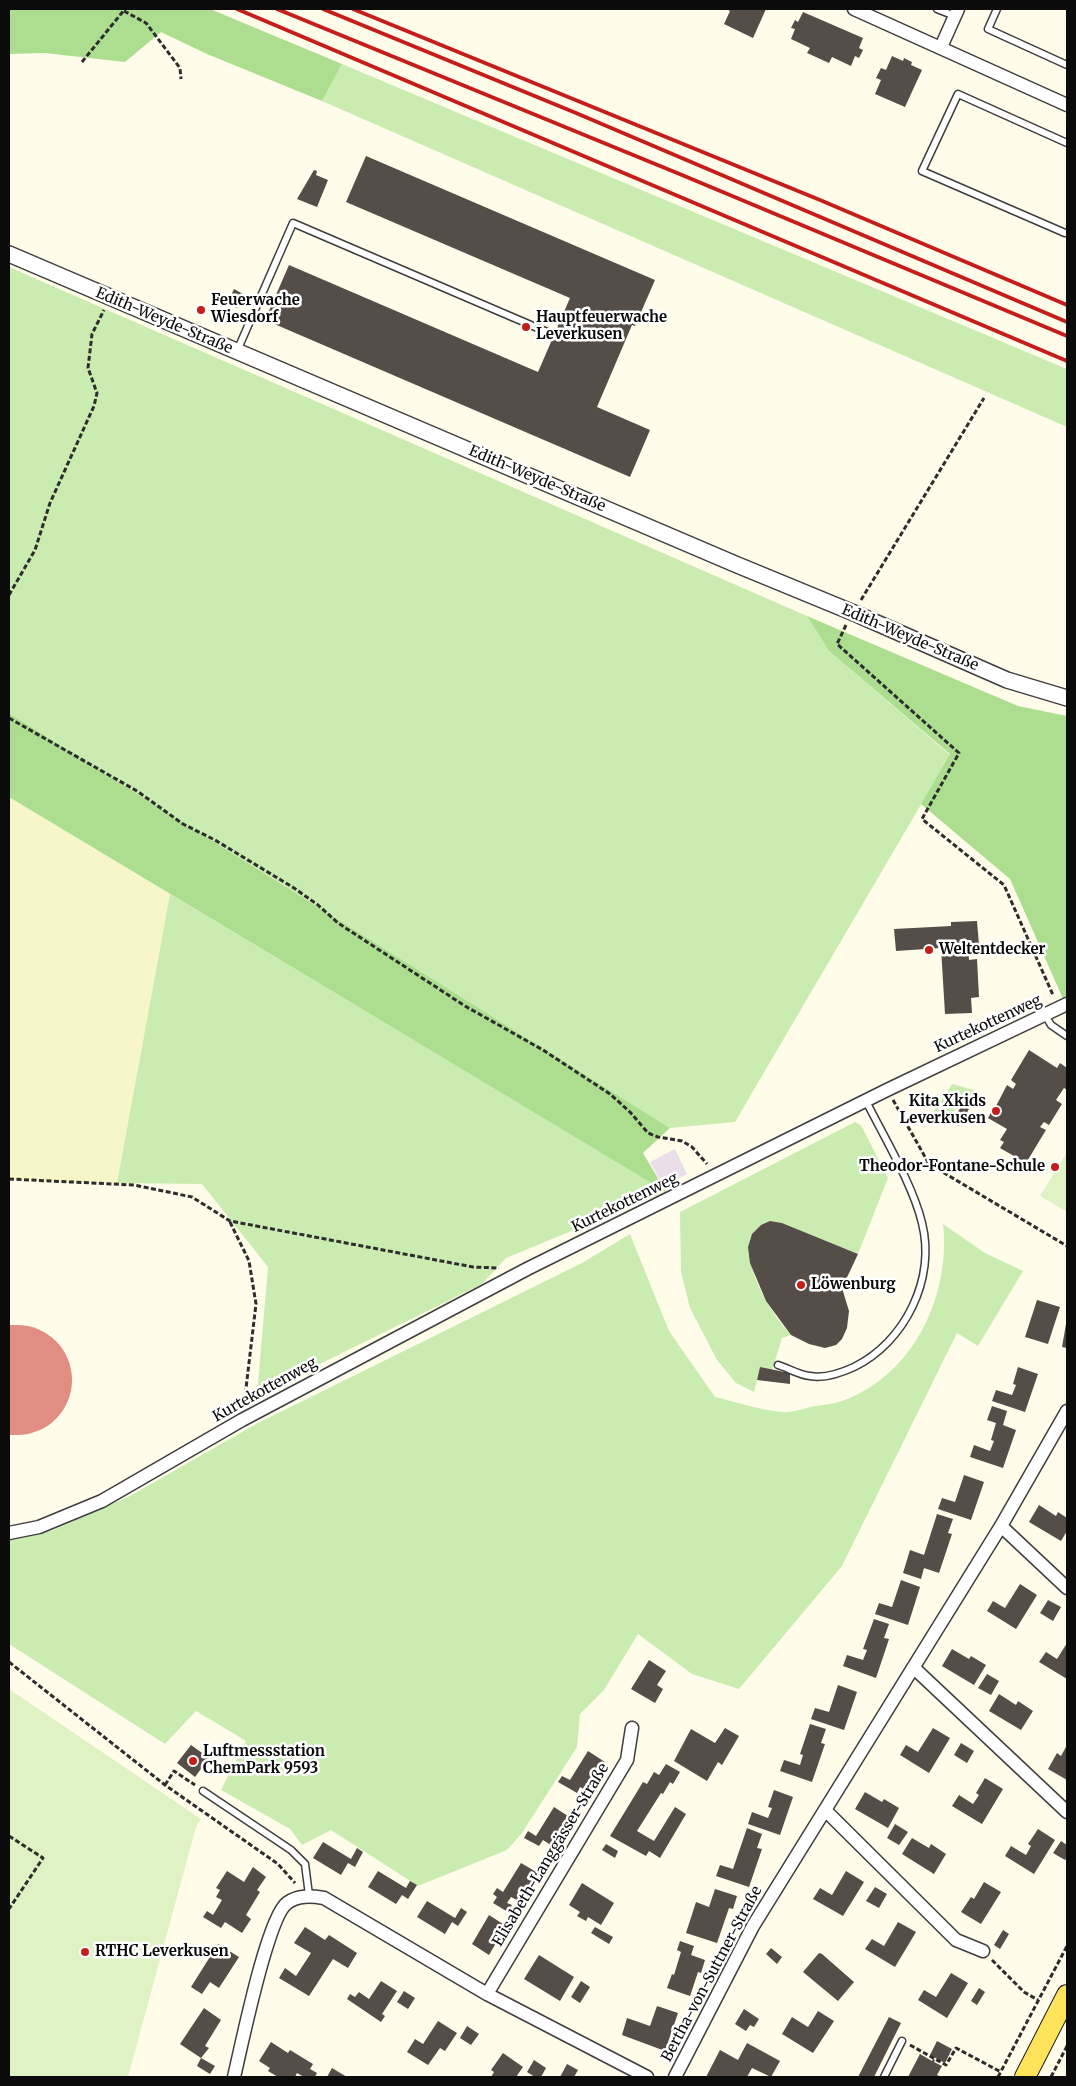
<!DOCTYPE html>
<meta charset="utf-8">
<style>
body{margin:0}
#map{position:relative;width:1076px;height:2086px;overflow:hidden;background:#fffcea;font-family:Merriweather,serif}
canvas{display:block}
.frame{position:absolute;inset:0;border:10px solid #0b0b0b;pointer-events:none}
</style>
<div id="map">
<canvas width="1076" height="2086"></canvas>
<div class="frame"></div>
</div>
<script>
const g = document.querySelector('canvas').getContext('2d');
g.lineJoin = 'round';
function fill(path, color) { g.fillStyle = color; g.fill(path, 'evenodd'); }
function stroke(path, color, width, dash) { g.strokeStyle = color; g.lineWidth = width; g.lineCap = dash ? 'butt' : 'round'; g.setLineDash(dash || []); g.stroke(path); }
function drawText(font, color, halo, rows, align = 'center') {
  g.font = font + ' Merriweather,serif'; g.lineWidth = 5; g.setLineDash([]); g.textBaseline = 'middle'; g.strokeStyle = halo; g.fillStyle = color; for (const [text, x, y, turn = 0] of rows) {
    g.save(); g.translate(x, y); g.rotate((+turn || 0) * Math.PI / 180); g.textAlign = isNaN(turn) ? turn : align; if (halo) g.strokeText(text, 0, 0); g.fillText(text, 0, 0); g.restore();
  }
}
fill(new Path2D(`
 M675,1149l12,25 -24,12 -13,-24z`), '#ebdeeb');
fill(new Path2D(`
 M9,797l161,97 -53,289 -108,-3z`), '#f7f6c8');
fill(new Path2D(`
 M342,64l725,305v58l-745,-326z
 M9,267l798,349 22,35 121,104 -215,367 -65,6 -661,-415z
 M170,894l496,298 -160,66 -24,26 -225,111 11,-128 -66,-83 -85,-1z
 M952,1084l22,6 2,7 -6,8 -9,-5 -16,26 -15,-9z
 M855,1122l6,3 27,53 -30,76 -76,-31 -12,-2 -21,26c2,34 20,63 42,88l-9,3 -10,32 -12,-3 -6,25 -18,-9 -19,-23 -27,-52 -9,-36 -1,-60z
 M943,1224l42,29 38,18 -45,75 -21,-13 -115,233 -103,123 -47,-15 -54,-40 -34,56 -24,24 -3,33 -55,86 -15,17 -89,36 -87,-56 -29,15 -12,-16 -69,-39 25,-49 -50,-30 -31,33 -156,-100v-104l42,-9 79,-35 126,-72 326,-161 48,-29 39,97 46,66c22,5 45,13 67,15 10,1 23,-4 33,-6 9,-1 18,-2 27,-5 71,-25 109,-105 101,-177z`), '#cbecb1');
fill(new Path2D(`
 M9,9h201l132,55 -20,37 -115,-47 -46,-22 -36,30 -80,-9 -36,1z
 M807,616l211,90 49,10v284l-3,1 -54,-122 -89,-75 29,-50 -121,-103z
 M9,713l661,415 -27,25 23,39 -657,-395z`), '#adde8f');
fill(new Path2D(`
 M1067,1152v60l-27,-16z
 M9,1689l192,130 -5,8 -68,250h-119z`), '#dff2c3');
stroke(new Path2D(`
 M9,1380h8`), '#e28d82', 110);
fill(new Path2D(`
 M726,9h40l-13,29 -29,-14 6,-13z
 M803,12l60,26 -4,10 4,2 -4,8 -4,-2 -4,10 -19,-9 -3,6 -22,-10 3,-5 -19,-9 4,-10 -4,-1 4,-8 3,2z
 M892,56l11,5 1,-3 8,4 -1,3 11,5 -17,37 -30,-13 6,-14 -5,-2 5,-10 5,2z
 M366,156l289,124 -20,46 -3,-1 -35,82 53,23 -20,47 -365,-157 24,-55 249,107 32,-74 -224,-96z
 M314,170l3,1 -1,4 12,5 -11,27 -20,-8z
 M234,289l9,5 -6,14 -10,-4z
 M977,921l2,24 -11,1 1,14 8,-1 2,38 -8,1 1,15 -27,1 -4,-66 -45,3 -2,-22 57,-3v-4z
 M1029,1050l28,18 3,-5 7,5v22l-3,-2 -8,12 6,4 -13,21 -5,-3 -4,5 6,3 -20,33 -26,-15 4,-6 -4,-2 7,-11 -19,-11 6,-11 1,1 12,-23 6,4 3,-5 -5,-4z
 M962,1105l7,4 -10,17 -7,-4z
 M770,1221l12,2 76,31 -16,34 7,23 -2,17 -5,11 -6,6 -11,3 -16,-4 -18,-9 -25,-34 -16,-38 -2,-16 4,-13 9,-9z
 M1037,1300l23,7 -12,37 -23,-7z
 M1066,1324h1v24l-5,-1z
 M760,1367l30,6v11l-33,-4z
 M1018,1367l20,7 -13,38 -33,-11 4,-11 16,5 4,-10 -3,-1z
 M992,1406l15,5 -4,14 13,5 -13,38 -33,-11 4,-12 16,6 4,-10 -3,-1 5,-17 -9,-3z
 M964,1475l20,7 -13,38 -33,-11 4,-11 13,4z
 M1039,1505l17,11 2,-4 9,6v13l-6,10 -32,-19z
 M937,1514l16,5 -5,14 4,1 -13,39 -15,-5 -3,11 -18,-6 7,-23 14,5z
 M901,1580l19,7 -12,38 -33,-11 4,-11 13,4z
 M1020,1584l17,11 -21,34 -29,-18 6,-10 12,7z
 M1048,1600l13,7 -8,14 -13,-8z
 M874,1619l15,5 -5,14 5,1 -13,39 -33,-12 4,-11 16,5 4,-10 -4,-1z
 M1067,1643v36l-28,-17 7,-10 11,7z
 M952,1649l17,10 2,-3 15,9 -12,20 -32,-19z
 M649,1660l17,11 -9,14 6,4 -8,14 -24,-14z
 M987,1674l12,7 -8,14 -13,-7z
 M838,1685l19,7 -13,38 -33,-11 4,-11 14,4z
 M999,1694l17,11 2,-4 15,10 -12,19 -32,-19z
 M810,1724l16,5 -5,14 4,1 -13,38 -32,-11 4,-11 16,5 3,-10 -3,-1z
 M725,1728l14,8 -17,29 -4,-3 -11,19 -33,-20 17,-32 24,14z
 M933,1728l17,10 -21,35 -29,-18 6,-10 12,7z
 M961,1743l13,8 -7,12 -13,-8z
 M191,1745l18,13 -14,19 -18,-14z
 M1067,1745v35l-19,-11 9,-16 4,3z
 M588,1751l17,11 -18,29 -7,-4 -3,6 -19,-11 4,-6 8,4z
 M666,1764l14,8 -7,12 -3,-2 -7,12 -2,-1 -24,38 17,10 21,-34 11,7 -26,44 -11,-7 -3,5 -36,-20 33,-54 4,2 7,-12 5,3z
 M985,1778l18,11 -21,35 -30,-18 7,-11 14,9 6,-9 -3,-2z
 M774,1790l19,7 -13,38 -32,-11 4,-12 16,6 4,-10 -4,-1z
 M865,1792l17,10 2,-3 15,9 -11,20 -33,-19z
 M554,1807l17,11 -17,29 -11,-7 -4,6 -15,-8 4,-7 8,5z
 M895,1824l13,8 -9,13 -12,-7z
 M747,1828l15,6 -5,14 5,1 -13,38 -33,-11 4,-11 13,4z
 M1038,1829l17,11 -21,34 -29,-18 6,-10 15,9 5,-9 -3,-2z
 M912,1838l17,10 2,-4 15,10 -12,20 -32,-20z
 M1061,1841l6,4v12l-2,3 -12,-7z
 M323,1842l28,17 6,-11 6,4 -8,15 -7,-4 -7,12 -28,-17z
 M606,1844l12,7 -3,7 -13,-8z
 M521,1863l17,10 -17,29 -10,-5 -4,6 5,2 -4,7 -15,-9 4,-6 -4,-3 4,-6 6,4z
 M253,1867l13,10 -9,13 3,2 -14,23 5,4 -9,14 -17,-11 -4,6 -18,-11 4,-6 6,4 9,-15 -6,-3 4,-7 -4,-2 11,-17 17,11z
 M378,1871l28,17 4,-7 7,4 -9,14 -6,-4 -6,9 -28,-17z
 M846,1871l18,11 -21,34 -30,-17 7,-11 12,7z
 M984,1882l17,10 -20,32 -20,-12 10,-15 3,2z
 M582,1883l32,20 -13,22 -13,-8 -2,4 -9,-5 3,-4 -11,-7z
 M875,1887l12,7 -8,14 -13,-7z
 M715,1889l22,7 -4,13 -4,-1 -12,35 -31,-10 10,-31 13,5z
 M427,1901l28,17 6,-10 6,4 -9,14 -6,-4 -7,12 -28,-17z
 M489,1915l17,11 -17,29 -17,-11z
 M898,1922l18,10 -21,35 -30,-18 7,-10 12,7z
 M305,1927l20,13 4,-5 28,18 -9,15 -15,-9 -24,37 -30,-18 6,-10 11,8 15,-23 -17,-10z
 M595,1927l18,10 -4,7 -18,-11z
 M1003,1930l6,4 -9,15 -6,-4z
 M680,1941l14,5 -3,9 14,5 -4,13 -3,-1 -8,24 -23,-8 5,-14 2,1 7,-23 -4,-2z
 M218,1944l21,13 -20,31 -9,-6 -8,12 -11,-7z
 M771,1948l11,9 -5,7 -11,-10z
 M819,1953l3,1 32,28 -16,19 -35,-29z
 M539,1955l35,22 -14,24 -36,-22z
 M951,1973l17,10 -21,35 -29,-18 6,-10 12,7z
 M381,1981l16,10 -15,23 3,2 -4,6 -34,-23 3,-5 5,3 4,-5 10,7z
 M581,1981l9,6 -10,16 -9,-6z
 M979,1988l6,4 -8,13 -6,-4z
 M404,1991l11,7 -7,11 -11,-7z
 M657,2006l21,7 -13,38 -43,-16 5,-17 23,8z
 M204,2008l17,12 -16,26 4,2 -8,10 -21,-14z
 M744,2009l15,10 -5,8 -4,-2 -4,6 -11,-7z
 M818,2011l16,10 -21,32 -31,-19 10,-17 16,10z
 M889,2017l12,6 -27,54h-16z
 M438,2021l19,12 -12,18 -5,-3 -12,17 -21,-13 8,-13 8,5z
 M467,2026l12,8 -8,11 -11,-7z
 M937,2041l15,8 -7,14 -15,-8z
 M271,2042l17,11 2,-3 23,14 -3,5 7,4 -2,4h-11l-7,-4 -2,4h-17l-10,-6 2,-3 -11,-7z
 M747,2043l33,18 -9,16 -19,-9 -5,9h-41l14,-27 18,10z
 M503,2053l20,14 -7,10h-25l3,-5 -3,-2z
 M920,2054l12,7 1,-2 2,1 -1,2 8,4 -5,9 4,2h-33z
 M201,2058l14,8 -5,8 -13,-8z
 M534,2060l12,8 -5,9h-6l-8,-5z
 M567,2064l11,6 -4,7h-14z
 M332,2068l15,9h-20z`), '#554d47');
const service = new Path2D(`
 M937,9l18,7
 M997,9l-9,20 79,36
 M1065,233l-143,-62 36,-77 109,49
 M237,351l56,-128 254,109
 M1045,1015l6,10 16,11
 M778,1365c10,3 21,10 32,11 15,3 31,-3 44,-9 51,-25 82,-88 68,-144 -9,-38 -38,-86 -56,-122
 M203,1791l88,59 14,14 4,31
 M884,2077l18,-36`);
const minor = new Path2D(`
 M854,9l213,96
 M941,47l17,-38
 M1001,1526l66,62
 M9,1533l30,-6 63,-26 140,-81 285,-151 360,-179 180,-86
 M914,1668l153,144
 M825,1810l131,130 27,11
 M487,1994l140,-234 5,-32
 M234,2077c7,-29 33,-159 53,-174 11,-8 24,-7 37,-5l163,96 160,83
 M675,2077l78,-151 248,-400 66,-115`);
const tertiary = new Path2D(`
 M9,254l726,310 119,49 153,67 60,18`);
const primary = new Path2D(`
 M1025,2077l42,-82`);
stroke(service, '#3e3e3e', 9);
stroke(minor, '#3e3e3e', 15);
stroke(tertiary, '#3e3e3e', 18);
stroke(primary, '#1c1c1c', 22);
stroke(new Path2D(`
 M124,11l22,12 34,45 1,11
 M82,62l43,-53
 M9,595l26,-45 15,-47 44,-97 3,-13 -9,-25 4,-34 12,-24
 M861,600l123,-202
 M846,625l-9,19 122,109 -37,66 82,66 49,110
 M9,718l128,73 46,33 32,16 79,48 24,17 20,18 127,83 78,44 67,44 20,18 18,21 10,4 24,4 10,6 15,17
 M893,1100l36,64 138,82
 M9,1179l125,6 58,12 38,24 243,46 26,1
 M230,1222l19,39 7,43 -12,101
 M9,1662l156,123 113,79 17,19
 M165,1785l9,-14 21,14
 M9,1836l34,22 -34,51
 M992,1960l32,32 14,8
 M910,2045l36,20 10,-17 45,24
 M998,2077l69,-131
 M1051,2077l16,-31`), '#2d2d2d', 3, [5, 2.5]);
stroke(service, '#fff', 6);
stroke(minor, '#fff', 12);
stroke(tertiary, '#fff', 15);
stroke(primary, '#ffe35a', 20);
stroke(new Path2D(`
 M237,9l830,352
 M277,9l405,166 385,161
 M323,9l253,104 491,209
 M353,9l467,191 247,105`), '#c51e1a', 4);
for (const [x, y, r, color] of [
 [201,310,5,"#c51e1a"],
 [526,327,5,"#c51e1a"],
 [929,950,5,"#c51e1a"],
 [996,1111,5,"#c51e1a"],
 [1055,1167,5,"#c51e1a"],
 [801,1285,5,"#c51e1a"],
 [193,1761,5,"#c51e1a"],
 [85,1952,5,"#c51e1a"]
]) { const dot = new Path2D(); dot.arc(x, y, r, 0, 2 * Math.PI); g.fillStyle = color; g.fill(dot); stroke(dot, '#fff', 2); }
drawText('bold 15px', '#0b0b0b', '#fff', [
 ["Feuerwache",211,301],
 ["Wiesdorf",211,318],
 ["Hauptfeuerwache",536,318],
 ["Leverkusen",536,335],
 ["Weltentdecker",939,950],
 ["Kita Xkids",986,1102,"right"],
 ["Leverkusen",986,1119,"right"],
 ["Theodor-Fontane-Schule",1045,1167,"right"],
 ["Löwenburg",811,1285],
 ["Luftmessstation",203,1752],
 ["ChemPark 9593",203,1769],
 ["RTHC Leverkusen",95,1952]
], 'left');
drawText('15px', '#0b0b0b', '#fff', [
 ["Edith-Weyde-Straße",164,321,23],
 ["Edith-Weyde-Straße",537,479,23],
 ["Edith-Weyde-Straße",910,638,23],
 ["Kurtekottenweg",988,1024,-25],
 ["Kurtekottenweg",625,1203,-26],
 ["Kurtekottenweg",265,1390,-29],
 ["Elisabeth-Langgässer-Straße",551,1855,-59],
 ["Bertha-von-Suttner-Straße",712,1974,-62]
]);
</script>
